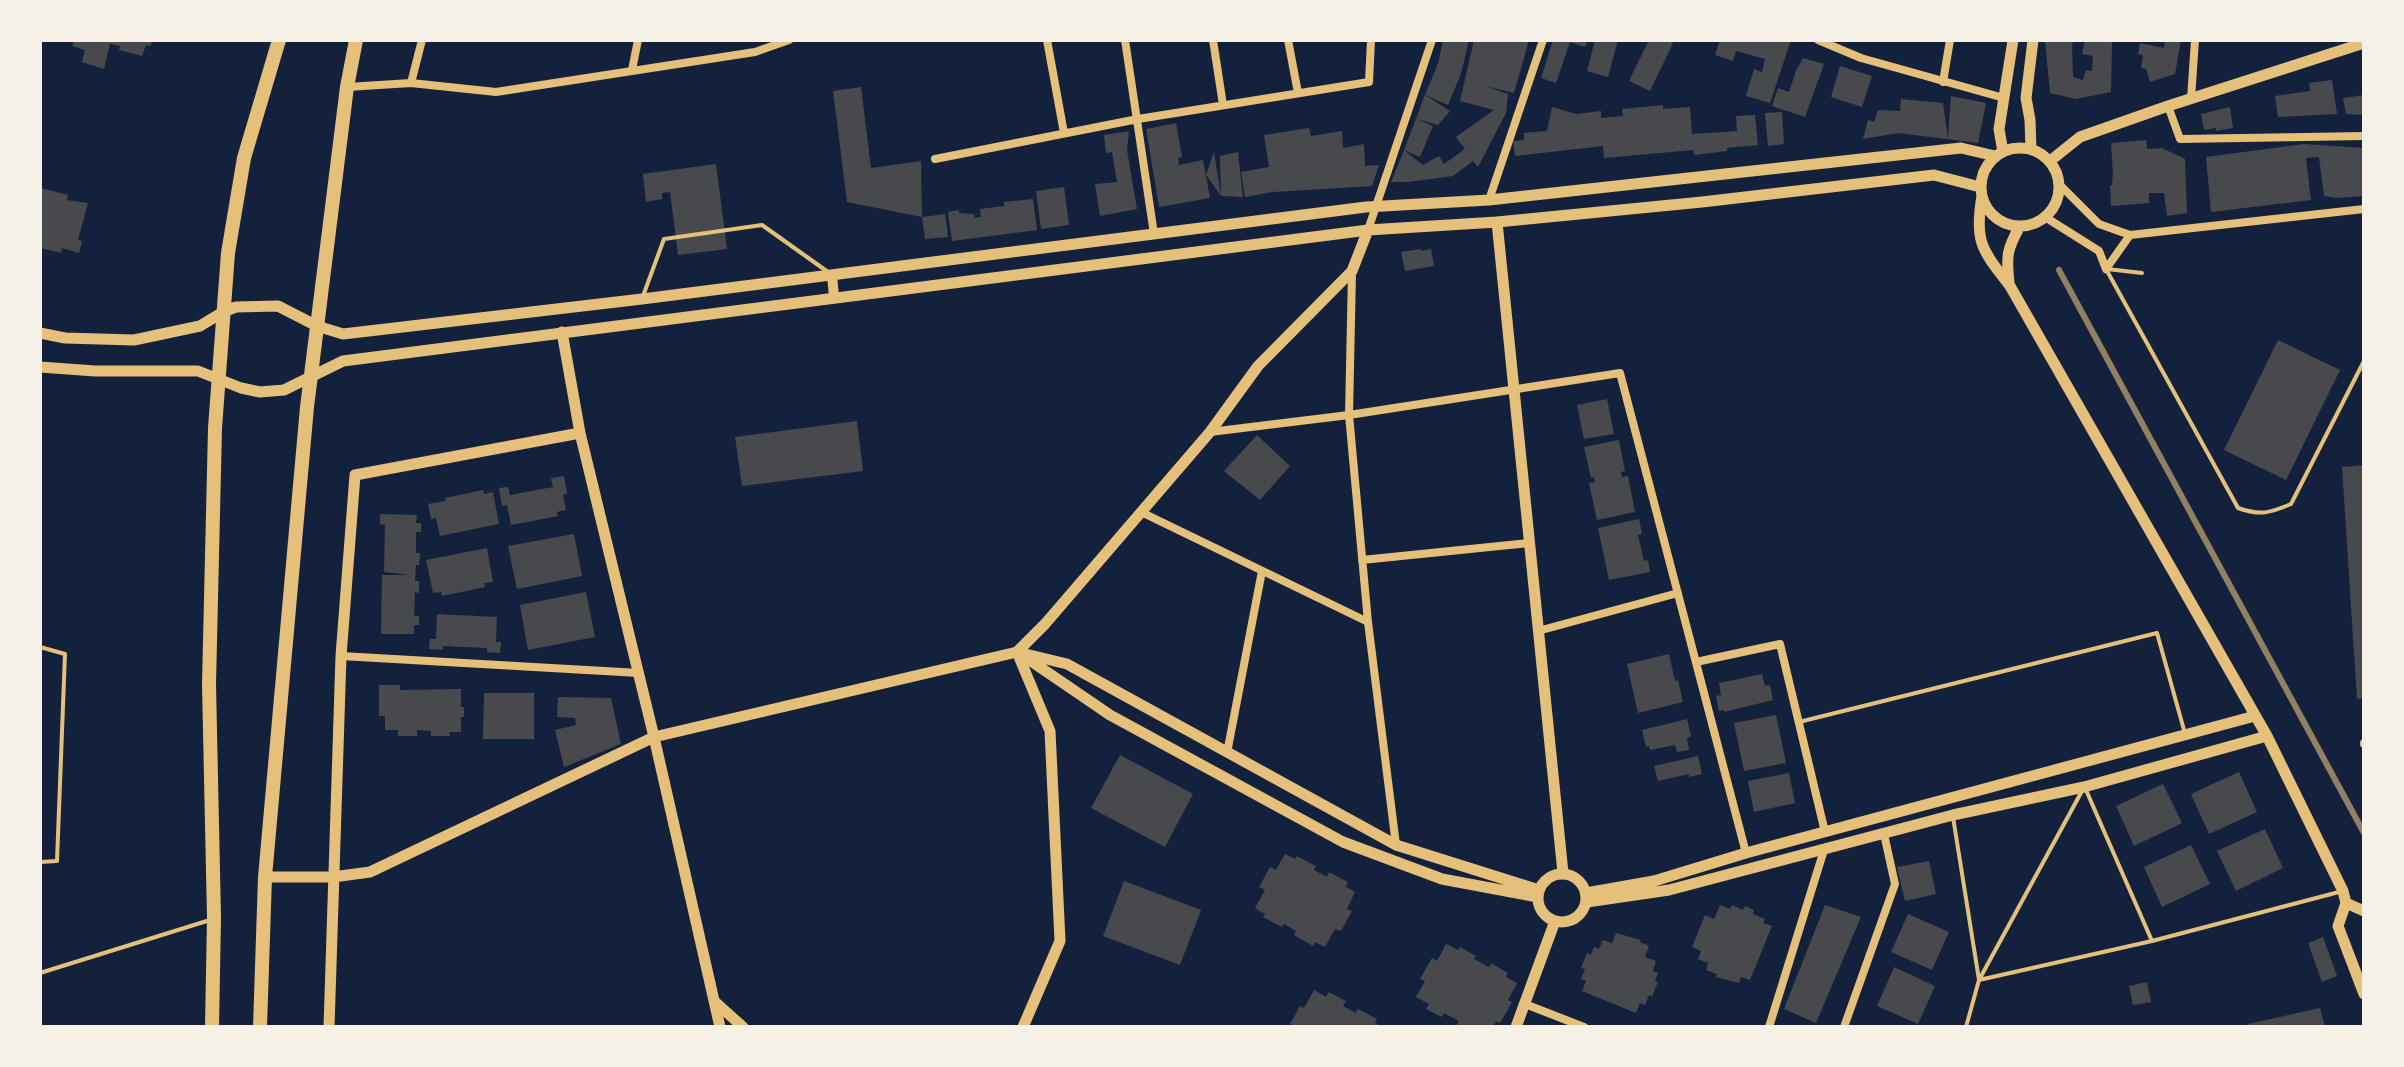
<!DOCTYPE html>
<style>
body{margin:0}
#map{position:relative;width:2404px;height:1067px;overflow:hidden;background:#14213d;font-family:"Titillium Web",sans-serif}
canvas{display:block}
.frame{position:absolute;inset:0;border:42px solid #f6f1e7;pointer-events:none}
</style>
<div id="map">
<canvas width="2404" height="1067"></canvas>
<div class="frame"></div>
</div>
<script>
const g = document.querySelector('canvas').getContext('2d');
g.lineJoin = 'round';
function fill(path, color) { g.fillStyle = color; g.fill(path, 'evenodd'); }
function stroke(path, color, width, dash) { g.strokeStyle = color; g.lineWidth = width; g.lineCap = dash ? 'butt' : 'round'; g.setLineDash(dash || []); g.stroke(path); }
fill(new Path2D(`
 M74,40h78l-1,6 -5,-1 -4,11 -23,-6 1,-4 -10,-2 -6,25 -22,-7 3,-12 -13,-4z
 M1443,40h26l-8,34 -13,31 -23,-10 13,-31z
 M1474,40h55l-15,53 -29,-7 23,8 -2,19 -28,54 -5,-6 -20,15 -45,6h-17l13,-32 19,15 16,-9 5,8 21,-15 -9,-12 38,-27 -34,-9z
 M1553,40h35l-3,7 -15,-5 -14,41 -15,-5z
 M1595,40h23l-10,37 -21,-6z
 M1649,40h18l6,3 -23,48 -21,-10z
 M1720,40h71l-21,63 -24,-7 8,-27 8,3 3,-13 -29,-8 -3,10 -18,-6z
 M2045,40h29l-2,5 1,32 10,3 3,-10 6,1 1,-15 -11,-2 3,-14h27l-1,52 -35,7 -26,-6z
 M2165,40h16l-6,34 -25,8 -4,-13 -5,-1 2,-13 -5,-1 2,-11 24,5z
 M1803,58l21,6 -19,53 -33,-11 6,-18 11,4 7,-21z
 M1840,66l32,10 -10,31 -31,-10z
 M2332,80l5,34 -59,3 -3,-21 35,-5 -1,-8z
 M861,87l10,81 50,-7 1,56 -75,-15 -14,-111z
 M1425,95l25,16 -12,14 -21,-6 16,7 -13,31 -16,-7z
 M2364,95v20l-18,-1 -3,-16z
 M1951,96l35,7 -8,40 -80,-10 -35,6 5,-19 6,2 4,-12 22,1 1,-12 42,4 5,35z
 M1663,105v4l27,-2 2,27 45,-3 -1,-15 19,-1 3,30 -31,3v3l-33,4 -1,-5 -89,8 -1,-12 -88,10 -2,-15 11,-1v-7l23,-2 5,-24 24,7 25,-3v7l22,-2 -1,-7z
 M2230,107l3,21 -17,3v-3l-12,2 -3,-16z
 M1782,112l2,32 -16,2 -3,-33z
 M1176,123l6,34 -4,1 1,7 24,-5 7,38 -51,9 -13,-78z
 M1309,128l2,8 31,-5 1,17 21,-4 1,22 14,-1 -7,21 -99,6 -28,5 -4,-25 28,-5 -5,-32z
 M1129,131l-2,19 10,59 -37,7 -5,-32 22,-2 -5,-30 -6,1 -2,-18z
 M2146,140l1,9 15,-1 23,11 2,54 -20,3 -3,-23h-15v10l-38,3 -1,-21h2l1,-12 -2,-30z
 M2304,144l60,4v48l-27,2 -13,-2 -5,-39 -13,1 5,42 -100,12 -5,-55z
 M1214,152l7,44 -15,-21z
 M1238,152l5,45 -22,-1 -1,-40z
 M716,164l11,85 -49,6 -8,-63 -8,1v6l-16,3 -3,-28z
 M1064,187l5,38 -28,4 -5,-38z
 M41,188l27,7 -1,5 21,3 -10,37 4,1 -3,12 -17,-5 -1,5 -21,-5z
 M1033,199l4,31 -85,11 -4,-29 11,-2v3l15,1 1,4 6,-1 -1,-8 24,-3v-4z
 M945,214l3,23 -23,2 -3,-22z
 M1421,249l1,2 9,-2 3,17 -29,5 -4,-19z
 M2278,340l62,30 -54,110 -62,-30z
 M1607,399l7,35 -30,5 -7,-34z
 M857,421l6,50 -121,15 -7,-49z
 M1257,435l33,31 -30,34 -36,-29z
 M1619,440l6,31 -4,1 1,5 6,-1 7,36 -38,8 -8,-37 6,-1 -1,-5 -3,1 -7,-31z
 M2364,465v233l-7,1 -15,-232z
 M564,476l3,18h-4l3,16 -9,2 1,4 -47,9 -4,-20 -5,1 -3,-18 9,-1 2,8 43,-8 -2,-9z
 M483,490l1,4 9,-2 6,32 -59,12 -4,-18 -5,1 -3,-15 17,-3v-3z
 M380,514l37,1 -1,8h5v9h-5v21h4l-1,12h-3l-1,16h4v12l-4,-1 -1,24h5v9h-5v9h-33l1,-59h28l-26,-3 1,-47 -5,-1z
 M1639,519l3,15 -4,1 6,26 4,-1 2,12 -41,8 -11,-52z
 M574,534l8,42 -65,13 -9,-43z
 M487,548l6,34 -9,1 1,4 -43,9 -1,-4 -8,1 -7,-33z
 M586,592l9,45 -67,13 -8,-45z
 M437,614l60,3 -1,25h5l-1,11 -13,-1v-4l-44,-2v4l-14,-1 1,-10h6z
 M1669,654l6,27 3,-1 5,22 -45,11 -11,-49z
 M1762,674l3,12 5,-1 3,15 -49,12v-2l-5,1 -3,-15 5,-1 -2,-12z
 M379,685h21v5l61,-1v18h3v10h-3v15h-12l1,4h-19v-5l-14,-1v6h-19v-6h-13v-14h-6z
 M484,693h50v46h-51z
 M558,697l53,1 10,46 -57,23 -9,-37 21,-5 -1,-7 -18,-1z
 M1776,715l10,48 -42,8 -10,-48z
 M1687,719l4,17 -4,2 2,12 -12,2 -2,-7 -25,5 -1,-4 -3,1 -4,-17z
 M1120,755l73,39 -28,53 -74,-39z
 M1698,756l4,18 -13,3v-3l-31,7 -4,-15z
 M2239,772l18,40 -48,22 -18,-40z
 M1789,773l6,30 -41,9 -6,-31z
 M2163,784l19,39 -48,23 -18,-40z
 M2265,829l18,39 -47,23 -19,-40z
 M2191,845l19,39 -48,23 -18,-40z
 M1285,854l10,5 2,-3 19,10 -2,4 13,7 2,-5 19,10 -2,5 9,5 -8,17 5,2 -11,20 -6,-2 -10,18 -10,-5 -2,4 -19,-11 2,-4 -12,-7 -2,3 -19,-10 2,-3 -10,-6 10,-18 -6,-3 11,-20 6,3z
 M1929,861l7,33 -31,7 -8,-34z
 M1124,881l77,29 -21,55 -77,-29z
 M1720,905l10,4 2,-4 11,5 2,-4 9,4 -1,4 12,5 -2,4 9,3 -22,54 -9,-3 -2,6 -23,-6 1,-3 -11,-4 2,-7 -10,-4 3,-8 -9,-4 13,-32 9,4z
 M1825,905l36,12 -45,106 -32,-14z
 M1908,914l41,18 -17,38 -41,-18z
 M1616,933l25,7 -1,2 9,4 -4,11 11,4 -3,10 5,2 -3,8 3,1 -6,14 -3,-1 -4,10 -5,-2 -4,10 -54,-22 4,-10 -5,-2 4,-10 -4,-1 6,-15 4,2 3,-8 5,2 4,-9 9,3z
 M2323,937l14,39 -15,6 -14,-39z
 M1446,944l12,6 2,-3 16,9 -2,3 15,8 2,-4 17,10 -2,4 11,6 -9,17 4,2 -12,21 -4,-2 -3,6h-34l-3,-1 3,-5 -15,-8 -2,4 -16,-8 3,-5 -13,-7 9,-16 -5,-2 12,-21 5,3z
 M1894,967l41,19 -17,38 -41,-18z
 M2147,982l4,20 -18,3 -4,-19z
 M1314,990l12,7 3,-5 17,9 -3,5 13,7 2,-4 19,10 -2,4 7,4h-87l-5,-3 10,-18 4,2z
 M2320,1008l5,19h-76l-1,-3z`), '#48494c');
stroke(new Path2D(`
 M2106,269l132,239c22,8 32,5 53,-4l73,-143
 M2107,269l35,4
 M643,296l21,-57 98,-14 66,47
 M40,647l25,7 -8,207 -17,1
 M1799,722l358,-89 27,97
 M2086,790l66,151
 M1953,817l26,163 173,-39 187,-49
 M40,973l170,-53
 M1966,1027l13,-47 103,-189`), '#e5c07b', 4);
stroke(new Path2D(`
 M1047,40l17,93
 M1125,40l29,194
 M1213,40l10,65
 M1288,40l10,53
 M1818,40l43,18 143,40
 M632,70l6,-30
 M1943,82l7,-42
 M411,83l11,-43
 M347,87l64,-4 85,9 259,-40 34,-12
 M2191,99l4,-59
 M2168,106l12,33 184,-3
 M935,159l203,-40 231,-37 2,-42
 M2059,184l40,40 31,11 234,-26
 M1489,200l54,-160
 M2045,217l54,34 7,18
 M1368,230l64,-190
 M2106,269l24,-34
 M1352,272l-3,143 19,207 28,223
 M1210,432l139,-17 271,-42 126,480
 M1141,512l227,110
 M1362,560l167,-17
 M1538,631l140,-38
 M341,656l298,17
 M1696,662l84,-18 45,188
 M2364,743v1
 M1227,753l35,-182
 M1525,1004l59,23
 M1769,1027l55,-177
 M1844,1027l51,-143 -11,-50`), '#e5c07b', 8);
stroke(new Path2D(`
 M832,275l2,22`), '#e5c07b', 10);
stroke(new Path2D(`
 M1981 187a39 39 0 1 1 78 0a39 39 0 1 1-78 0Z
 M2031,149l-1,-29 -4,-22 7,-58
 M2003,152l-4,-23 14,-89
 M2050,161l30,-24 88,-31 196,-63
 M1982,196c-8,46 0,54 28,90l257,450 76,155 3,12 -8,23 26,68
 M1497,222l66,651
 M2009,282c-3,-26 -2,-33 11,-56
 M562,332l18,101 74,304 66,290
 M40,333l25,5 69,2 66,-14 23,-14 13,-5 42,-1 39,20 26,8 299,-35 724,-92 123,-7 472,-52 34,8
 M40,367l55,4h103l43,17 19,4 24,-2 59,-29 1025,-131 129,-8 205,-20 232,-27 46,12
 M1017,652l28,-28 165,-192 48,-66 94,-95 16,-41
 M1017,652l33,79 10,210 -37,86
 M1025,657l85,58 233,127 99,37 96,18
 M1538 898a24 24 0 1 1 48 0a24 24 0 1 1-48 0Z
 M265,877h68l37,-5 284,-135 363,-85 50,12 329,181 143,45
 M1586,893l68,-12 92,-28 509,-137
 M1587,902l82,-12 284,-75 131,-28 183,-51
 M2346,903l18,8
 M714,1001l29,26
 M329,1027l12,-371 14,-181 225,-42
 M1516,1027l39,-106`), '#e5c07b', 11);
stroke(new Path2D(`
 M212,1027l2,-109 -5,-234 6,-256 13,-175 16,-95 35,-118
 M260,1027l5,-150 42,-470 40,-320 9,-47`), '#e5c07b', 14);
stroke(new Path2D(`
 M2059,270l305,563`), '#918062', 6);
</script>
